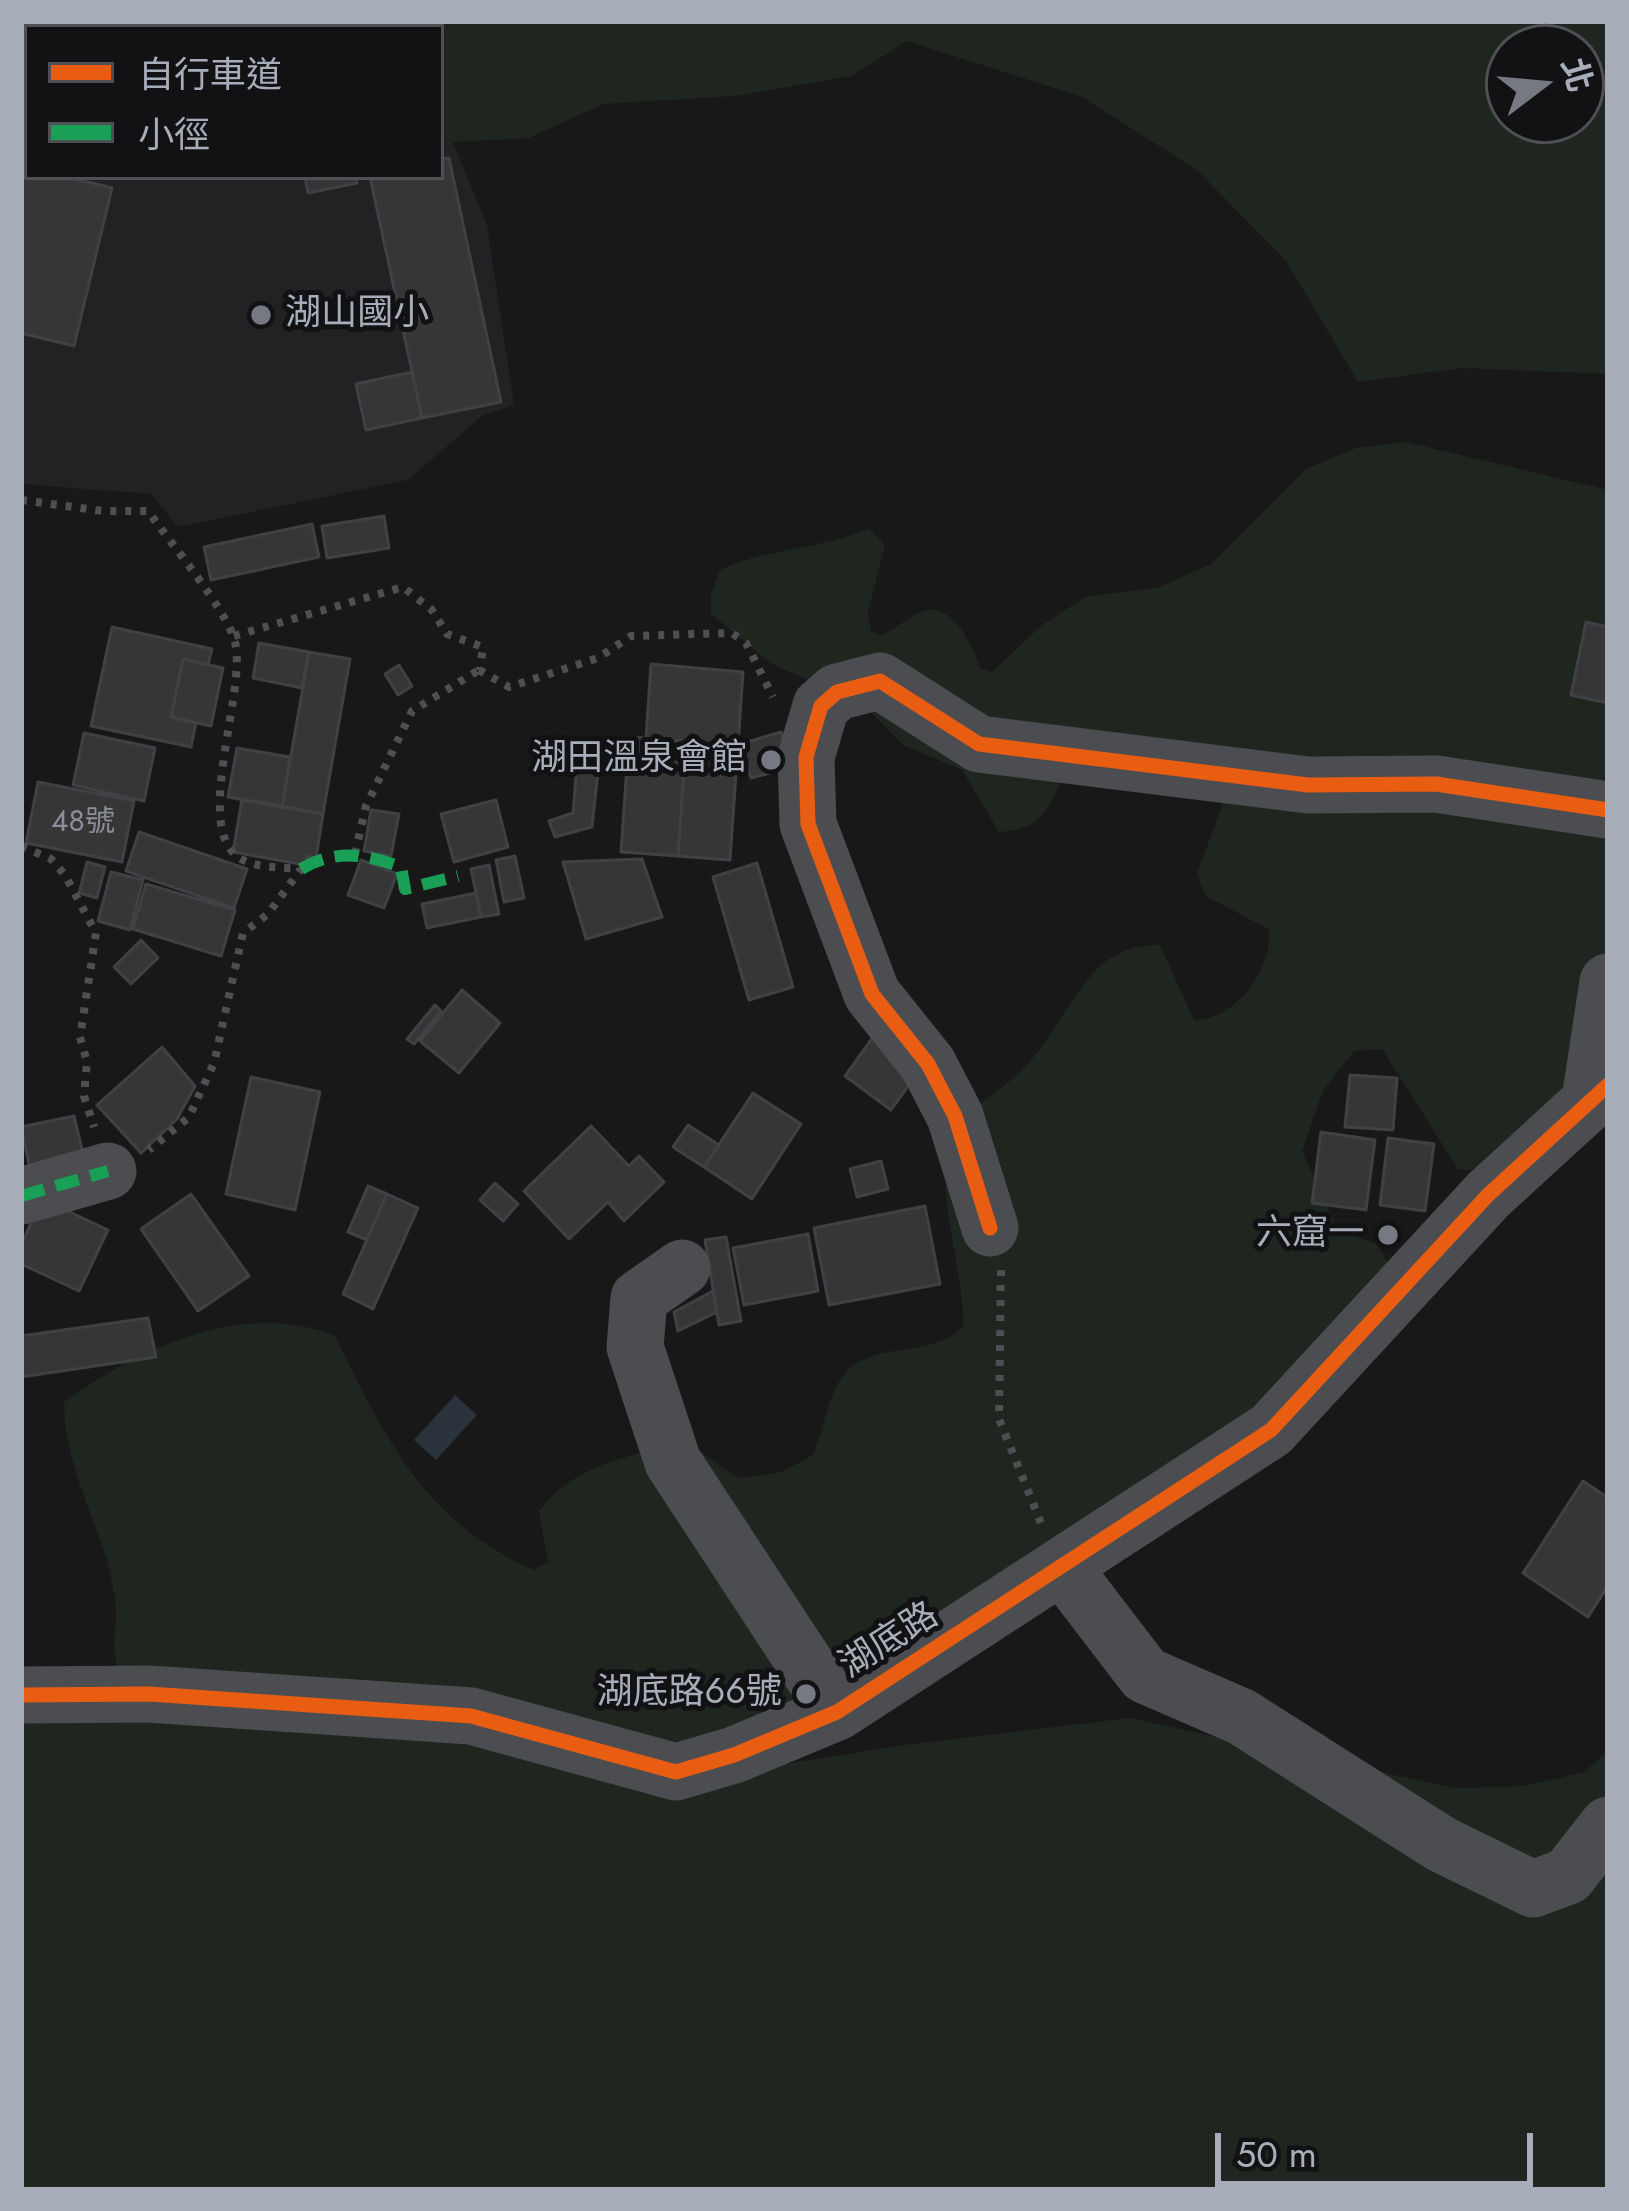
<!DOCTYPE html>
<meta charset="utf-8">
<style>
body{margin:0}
#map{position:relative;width:1629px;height:2211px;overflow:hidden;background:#181818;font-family:Jost,"Noto Sans TC",sans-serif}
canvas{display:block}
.frame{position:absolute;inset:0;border:24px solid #a8adba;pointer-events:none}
.legend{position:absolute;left:24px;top:24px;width:420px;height:156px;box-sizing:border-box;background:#121214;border:3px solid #4e5056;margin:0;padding:15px 21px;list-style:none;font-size:36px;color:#a8adba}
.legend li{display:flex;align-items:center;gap:24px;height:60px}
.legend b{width:60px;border:3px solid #4e5056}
.north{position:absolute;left:1485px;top:24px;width:120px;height:120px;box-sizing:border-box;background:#121214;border:3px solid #4e5056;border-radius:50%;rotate:74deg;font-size:33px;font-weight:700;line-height:48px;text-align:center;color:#a8adba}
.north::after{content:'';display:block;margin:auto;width:42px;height:54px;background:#767981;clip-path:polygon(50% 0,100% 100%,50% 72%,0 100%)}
.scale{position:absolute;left:1215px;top:2133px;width:318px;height:54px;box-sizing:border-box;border:6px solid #a8adba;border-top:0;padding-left:15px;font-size:36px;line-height:42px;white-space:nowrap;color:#a8adba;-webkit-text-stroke:9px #121214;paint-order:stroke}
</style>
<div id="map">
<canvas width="1629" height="2211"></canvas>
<div class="frame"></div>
<ul class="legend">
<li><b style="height:15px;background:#e95d12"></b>自行車道</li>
<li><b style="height:15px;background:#1a9f57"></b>小徑</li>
</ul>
<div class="north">北</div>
<div class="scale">50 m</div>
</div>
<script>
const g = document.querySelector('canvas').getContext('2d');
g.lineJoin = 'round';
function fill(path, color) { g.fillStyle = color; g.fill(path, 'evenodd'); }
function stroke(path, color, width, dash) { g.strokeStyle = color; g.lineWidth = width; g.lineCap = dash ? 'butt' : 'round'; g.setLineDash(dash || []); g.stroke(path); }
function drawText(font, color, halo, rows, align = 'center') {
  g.font = font + ' Jost,"Noto Sans TC",sans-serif'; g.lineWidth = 10; g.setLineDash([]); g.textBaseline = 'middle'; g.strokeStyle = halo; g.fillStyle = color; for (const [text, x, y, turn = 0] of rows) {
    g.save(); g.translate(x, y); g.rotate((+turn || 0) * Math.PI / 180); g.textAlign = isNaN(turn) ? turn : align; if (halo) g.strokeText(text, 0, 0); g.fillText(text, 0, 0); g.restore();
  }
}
fill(new Path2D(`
 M21,31l6,2v144h414v-38l12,3 34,83 27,180 -32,11 -74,64 -230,47 -27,-33 -130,-10z`), '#222224');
fill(new Path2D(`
 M21,21h1587v353l-146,-6 -104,14 -72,-121 -89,-91 -115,-73 -175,-56 -55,35 -117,20 -132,8 -74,34 -76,4 -12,-3v-112h-414v6l-6,-2zM1509,48h72v72h-72z
 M1406,442l202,48v556l-122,126 -28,-3 -76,-120 -28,2 -31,40 -21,60 36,79 38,14 14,21 -121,149 -431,277 -162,68 -551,-79c-19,-26 -6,-51 -10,-80 -8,-69 -51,-124 -51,-198 76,-54 179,-103 271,-66 51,103 88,184 199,234l14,-8 -9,-51c35,-47 93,-56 148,-69l51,36 44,-6 31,-17c10,-24 15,-61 31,-80 27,-36 88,-15 119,-49 1,-57 -24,-116 -16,-172 5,-39 46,-57 71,-80 33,-32 49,-72 77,-103 18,-19 40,-27 65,-26l34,75c43,-1 77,-50 76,-90l-64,-34 -9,-22 40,-110 -174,12c-16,36 -22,53 -64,56l-37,-62 -59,-25 -39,-40 -92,-41 -61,-50v-20l9,-24c48,-23 101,-20 149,-42l16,17 -17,67 3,19 11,4c12,-6 22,-14 34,-21 35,-19 55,30 65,55l11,3 50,-47 45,-29 70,-8 54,-24 95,-95 50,-21z
 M21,1709l449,19 208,53 226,-36 225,-27 326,70 69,-2 60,-14 24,-21v439h-1587z`), '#1e261f');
fill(new Path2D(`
 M455,1395l22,20 -41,45 -22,-20z`), '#2a323b');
const building = new Path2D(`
 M449,158l52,244 -79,16 -52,-241h71v-18z
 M21,166l6,1v10h40l45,11 -38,158 -53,-13z
 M305,177h50l2,6 -49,10z
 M412,372l10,46 -56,12 -10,-46z
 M384,516l5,32 -62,10 -5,-32z
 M312,524l7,33 -108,23 -7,-33z
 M1586,622l22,5v76l-37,-8z
 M112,627l100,22 -4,16 -25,-6 -12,58 25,6 -5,24 -100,-21z
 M259,643l50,9 -7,36 -49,-10z
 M309,652l41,7 -27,155 -41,-7z
 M183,659l40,9 -12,58 -40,-9z
 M651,664l92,8 -5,73 -92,-7z
 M399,665l13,21 -14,9 -13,-21z
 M781,732l11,35 -41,11 -10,-34z
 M84,733l71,15 -11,53 -71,-16z
 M629,737l57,4 -8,115 -57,-4z
 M686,741l52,4 -8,115 -52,-4z
 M237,748l53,9 -8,50 -54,-10z
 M578,752l22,2 -8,73 -37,10 -6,-16 24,-8z
 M38,782l96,19 -12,61 -96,-19z
 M242,799l81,15 -7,44 -9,-2 -2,9 -72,-13z
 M496,800l12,47 -54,15 -13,-48z
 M371,810l28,4 -8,42 -27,-5z
 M139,832l108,37 -13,39 -108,-37z
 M515,856l9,42 -20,4 -8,-42z
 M642,859l20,58 -76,22 -23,-77z
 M361,860l36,14 -13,34 -36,-13z
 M87,862l18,5 -8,31 -18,-5z
 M757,863l36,124 -44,13 -36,-123z
 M489,865l10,49 -18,3 -10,-48z
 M111,872l32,8 -13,50 -32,-9z
 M146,884l89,26 -14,46 -88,-27z
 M476,893l5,24 -54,11 -5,-24z
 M141,940l17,18 -27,26 -17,-17z
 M462,990l38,33 -41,50 -39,-32z
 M435,1005l6,6 -27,33 -7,-5z
 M878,1030l46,34 -33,46 -46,-34z
 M162,1047l33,39 -18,33 -36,34 -44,-48z
 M1350,1075l47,3 -4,52 -48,-3z
 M251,1077l69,15 -25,118 -69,-16z
 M753,1093l48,31 -49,75 -48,-32z
 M74,1116l12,50 -54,12 -11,-51z
 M688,1125l31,20 -15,22 -31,-20z
 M591,1126l38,40 10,-10 25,26 -40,39 -16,-19 -39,37 -45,-48z
 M1321,1132l54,8 -9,70 -54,-7z
 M1388,1138l46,6 -9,67 -45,-6z
 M881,1161l7,28 -31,8 -7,-28z
 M495,1183l23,21 -15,17 -23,-21z
 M368,1186l19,8 -20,46 -19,-8z
 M191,1194l58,82 -51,35 -57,-82z
 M387,1194l31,14 -45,101 -30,-15z
 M42,1199l66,31 -29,61 -58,-27v-19z
 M925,1206l15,78 -111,21 -15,-77z
 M808,1234l10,57 -74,14 -11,-57z
 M726,1237l15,84 -22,4 -14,-85z
 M713,1291l4,21 -39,19 -4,-19z
 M148,1318l8,39 -135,20v-41z
 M1583,1481l25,17v88l-20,31 -65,-44z`);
fill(building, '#363637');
stroke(building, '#404144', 3);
stroke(new Path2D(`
 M21,500l82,11h45c21,30 79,99 87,131 12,50 -42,183 3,215 17,12 44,10 63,12l-33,45 -25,19 -29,130 -25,54 -40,33
 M234,636l169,-49 29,23 15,24 36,13 -3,23
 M479,670l30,17 89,-29 33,-22 101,-3 14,10 27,54
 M21,846l30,13 14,16 31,58 -16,104 7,25 -3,34 10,31
 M355,854l11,-48 46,-95 67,-41
 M1001,1270l-2,149 42,104`), '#4e4f53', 8, [6, 9]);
stroke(new Path2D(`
 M1590,1100l18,-118
 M21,1196l87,-25
 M990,1228l-35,-112 -27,-52 -56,-70 -64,-170 -2,-67 15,-51 16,-14 43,-11 99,63 329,41 128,-1 172,26
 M682,1268l-43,30 -4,49 38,115 164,250
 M1063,1568l82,107 97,42 199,127 92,45 35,-13 40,-51
 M21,1695l128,-1 322,22 205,56 58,-17 103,-43 434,-282 217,-235 120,-110`), '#4c4d51', 57);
stroke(new Path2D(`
 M301,869c33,-20 65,-15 100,-2l4,22 53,-13
 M21,1196l87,-25`), '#1a9f57', 12, [24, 12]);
stroke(new Path2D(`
 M990,1228l-35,-112 -27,-52 -56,-70 -64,-170 -2,-67 15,-51 16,-14 43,-11 99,63 329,41 128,-1 172,26
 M21,1695l128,-1 322,22 205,56 58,-17 103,-43 434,-282 217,-235 120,-110`), '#e95d12', 15);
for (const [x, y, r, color] of [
 [261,315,12,"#767981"],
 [771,760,12,"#767981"],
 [1388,1235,12,"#767981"],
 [806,1694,12,"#767981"]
]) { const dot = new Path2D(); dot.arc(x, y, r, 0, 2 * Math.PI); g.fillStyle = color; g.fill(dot); stroke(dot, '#121214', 4.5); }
drawText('30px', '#8c8f99', null, [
 ["48號",83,824]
]);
drawText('36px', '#a8adba', '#121214', [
 ["湖山國小",285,315,"left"],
 ["湖田溫泉會館",747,760],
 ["六窟一",1364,1235],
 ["湖底路66號",782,1694]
], 'right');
drawText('36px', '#a8adba', '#121214', [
 ["湖底路",890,1642,-32]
]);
</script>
